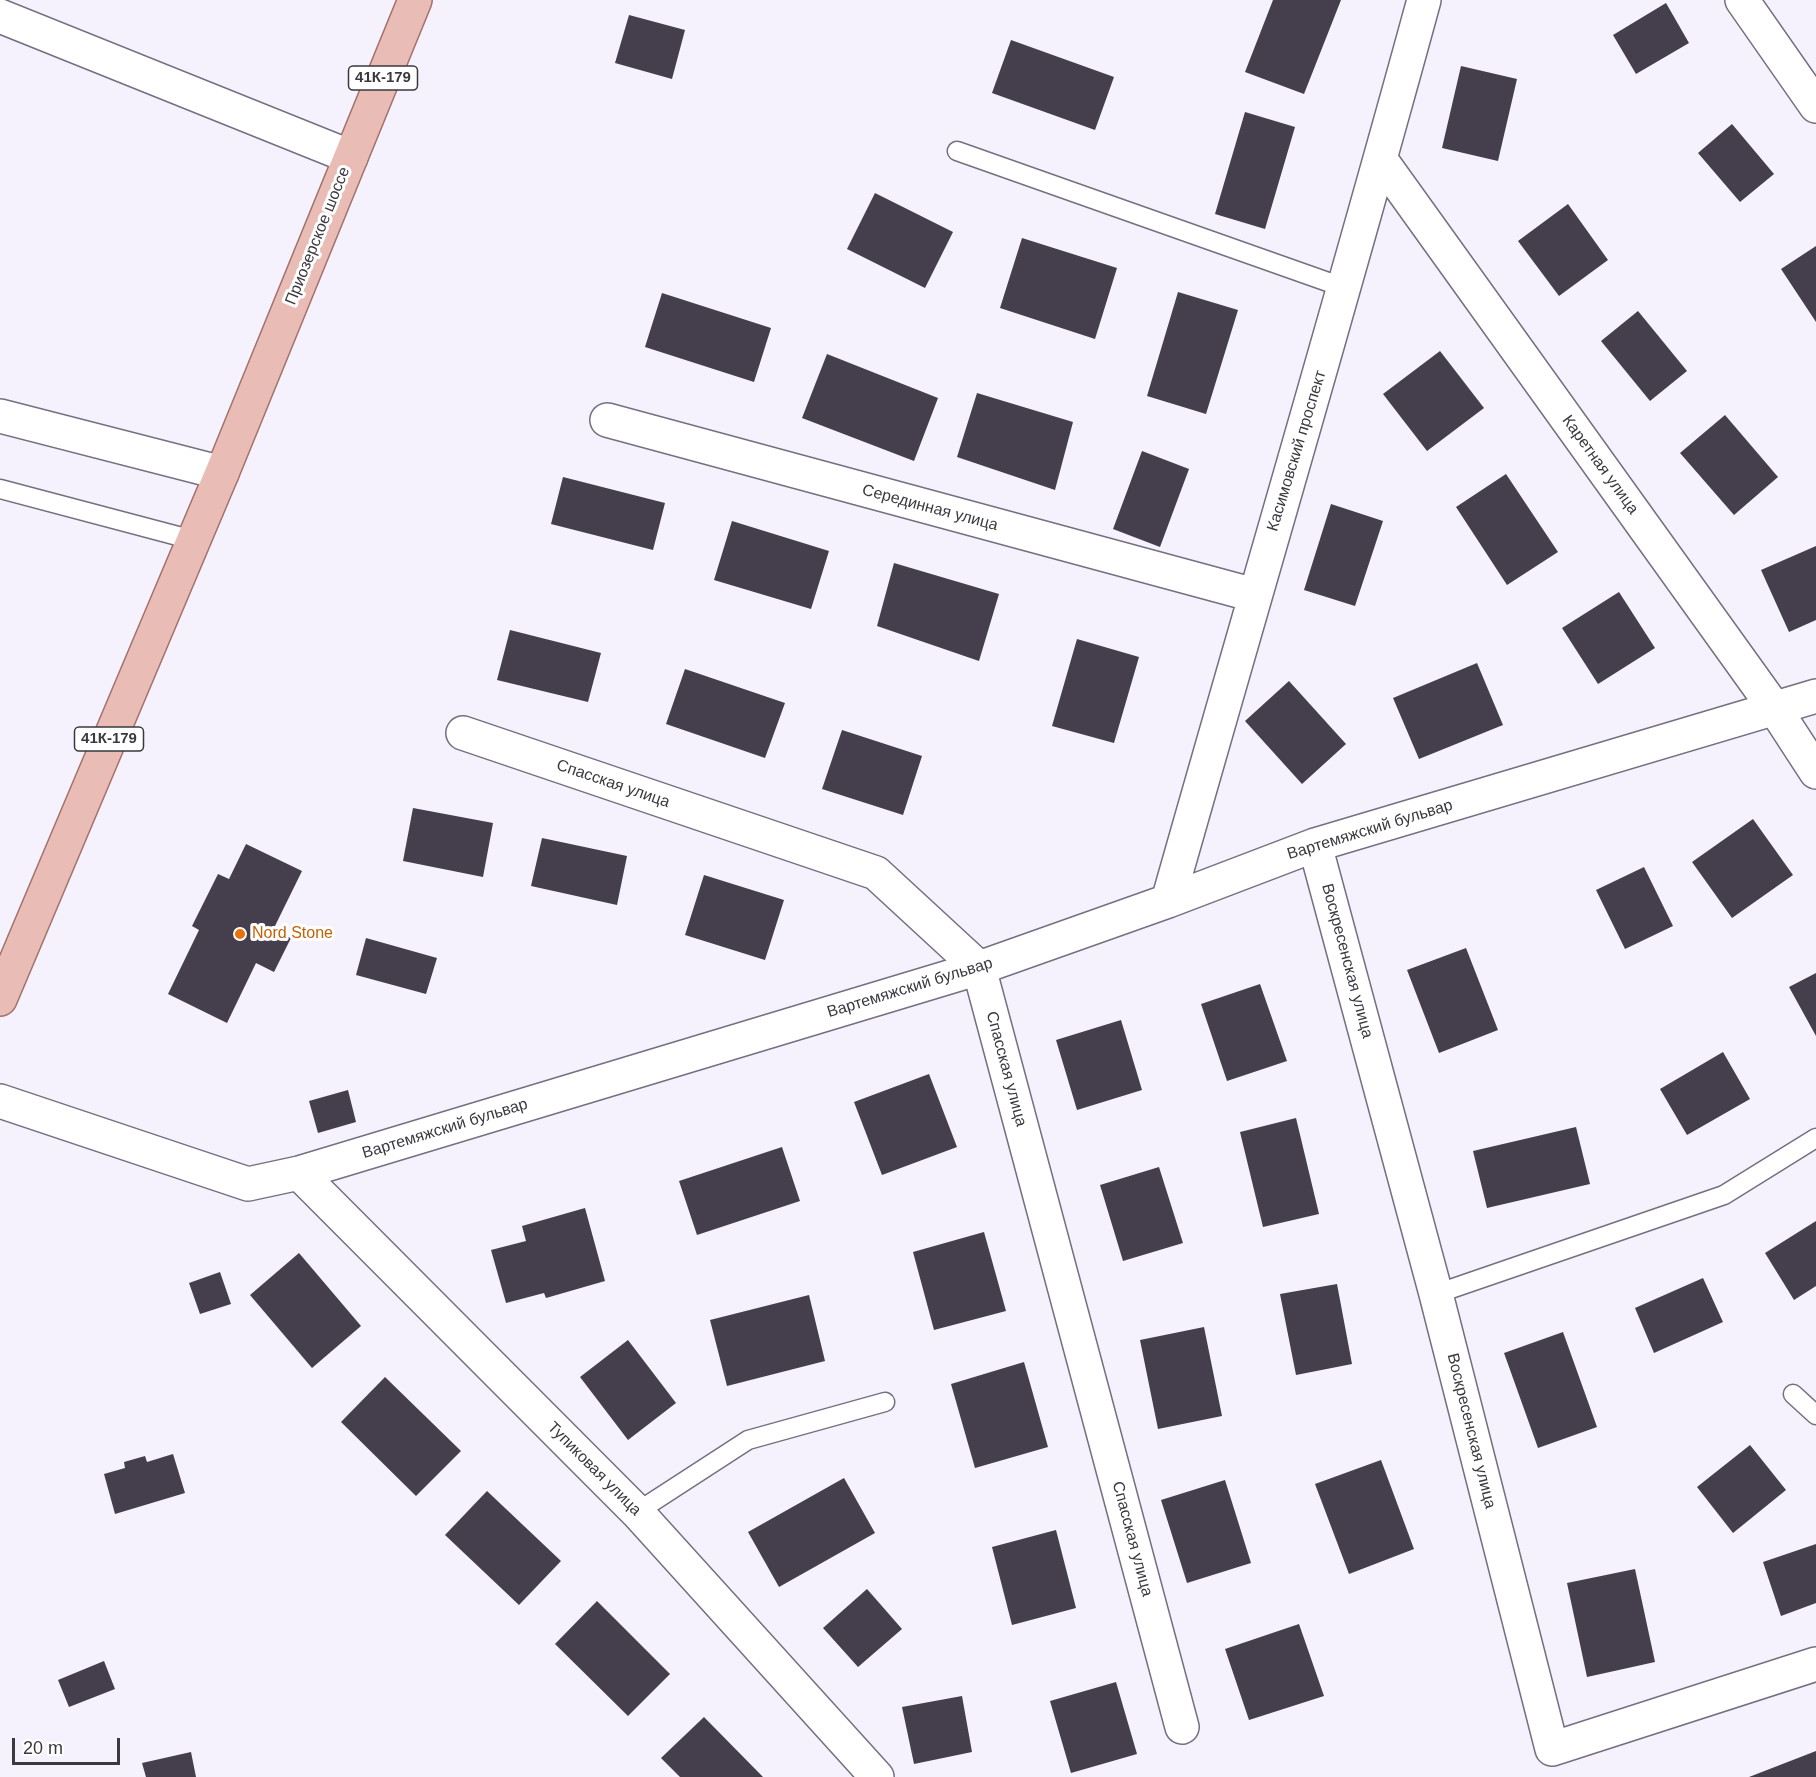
<!DOCTYPE html>
<meta charset="utf-8">
<style>
body{margin:0}
#map{position:relative;width:1816px;height:1777px;overflow:hidden;background:#f5f1fd;font-family:Arial,sans-serif}
canvas{display:block}
.scale{position:absolute;left:12px;top:1738px;width:108px;height:27px;box-sizing:border-box;border:3px solid #3b383f;border-top:0;padding-left:8px;font-size:18px;line-height:21px;white-space:nowrap;color:#3b383f;-webkit-text-stroke:4px #fff;paint-order:stroke}
</style>
<div id="map">
<canvas width="1816" height="1777"></canvas>
<div class="scale">20 m</div>
</div>
<script>
const g = document.querySelector('canvas').getContext('2d');
g.lineJoin = 'round';
function fill(path, color) { g.fillStyle = color; g.fill(path, 'evenodd'); }
function stroke(path, color, width, dash) { g.strokeStyle = color; g.lineWidth = width; g.lineCap = dash ? 'butt' : 'round'; g.setLineDash(dash || []); g.stroke(path); }
function drawText(font, color, halo, rows, align = 'center') {
  g.font = font + ' Arial,sans-serif'; g.lineWidth = 6; g.setLineDash([]); g.textBaseline = 'middle'; g.strokeStyle = halo; g.fillStyle = color; for (const [text, x, y, turn = 0] of rows) {
    g.save(); g.translate(x, y); g.rotate((+turn || 0) * Math.PI / 180); g.textAlign = isNaN(turn) ? turn : align; if (halo) g.strokeText(text, 0, 0); g.fillText(text, 0, 0); g.restore();
  }
}
fill(new Path2D(`
 M1273,0h68l-37,94 -59,-22z
 M1666,3l23,40 -53,31 -23,-39z
 M629,15l56,15 -13,49 -57,-16z
 M1011,40l103,37 -19,53 -103,-37z
 M1461,66l56,13 -19,82 -56,-13z
 M1245,112l50,15 -30,102 -50,-15z
 M1732,124l42,50 -34,28 -42,-49z
 M875,193l78,39 -28,56 -78,-39z
 M1568,204l40,56 -49,36 -41,-55z
 M1022,238l95,30 -22,71 -95,-31z
 M1816,246v76l-35,-53z
 M1178,292l60,18 -32,104 -59,-18z
 M662,293l109,35 -17,54 -109,-35z
 M1638,311l49,60 -37,30 -49,-60z
 M1440,351l44,57 -57,43 -44,-57z
 M827,354l111,44 -24,63 -112,-43z
 M977,393l96,29 -18,68 -98,-33z
 M1725,415l53,62 -44,38 -54,-62z
 M1142,451l47,18 -29,78 -47,-18z
 M1506,474l52,78 -51,33 -51,-78z
 M563,477l102,26 -12,47 -102,-26z
 M1331,504l52,17 -28,85 -51,-16z
 M732,521l97,30 -18,58 -97,-29z
 M1816,546v74l-27,12 -28,-62z
 M894,563l105,31 -20,67 -102,-35z
 M1619,592l36,56 -57,36 -36,-56z
 M510,630l91,23 -13,49 -91,-22z
 M1077,639l62,18 -25,86 -62,-17z
 M1477,663l26,62 -84,34 -26,-61z
 M685,669l100,34 -20,55 -99,-34z
 M1289,681l57,63 -44,40 -57,-63z
 M842,730l80,26 -19,59 -81,-26z
 M413,808l80,15 -10,54 -80,-16z
 M1753,819l40,56 -61,43 -40,-56z
 M542,838l85,18 -10,49 -86,-19z
 M246,844l56,27 -29,59 18,8 -17,34 -18,-9 -29,60 -59,-29 31,-64 -7,-4 26,-52 11,5z
 M1644,867l29,59 -48,23 -29,-59z
 M704,875l80,25 -19,60 -80,-25z
 M366,938l71,20 -11,36 -70,-19z
 M1466,948l32,82 -59,23 -32,-83z
 M1816,973v63l-27,-49z
 M1260,984l27,77 -60,20 -26,-77z
 M1121,1020l21,70 -65,20 -21,-70z
 M1723,1052l27,47 -63,36 -27,-46z
 M929,1074l28,73 -75,28 -28,-73z
 M348,1090l8,32 -38,11 -9,-32z
 M1296,1118l23,96 -56,13 -23,-95z
 M1576,1127l14,57 -103,24 -14,-57z
 M782,1147l18,54 -103,34 -18,-54z
 M1159,1167l24,76 -60,18 -23,-76z
 M585,1208l20,73 -59,17 -2,-5 -38,10 -15,-53 35,-9 -4,-15z
 M1816,1221v65l-22,14 -29,-47z
 M984,1232l22,79 -72,19 -21,-78z
 M299,1253l62,73 -49,42 -62,-73z
 M220,1272l11,32 -31,10 -11,-31z
 M1703,1278l20,44 -69,31 -19,-45z
 M1337,1284l15,80 -56,11 -16,-81z
 M809,1295l16,66 -98,25 -17,-66z
 M1204,1327l18,89 -64,13 -18,-89z
 M1563,1332l34,95 -59,21 -34,-95z
 M628,1340l48,63 -48,37 -48,-63z
 M1024,1362l24,85 -73,21 -24,-84z
 M385,1377l76,74 -45,45 -75,-74z
 M1750,1445l36,45 -53,43 -36,-46z
 M173,1454l12,39 -70,21 -11,-40 21,-6 -1,-6 21,-6 2,6z
 M1381,1460l33,89 -65,25 -34,-90z
 M844,1478l31,55 -96,54 -31,-55z
 M1225,1480l26,83 -64,20 -26,-83z
 M487,1491l74,70 -42,44 -74,-70z
 M1056,1530l20,78 -64,17 -20,-78z
 M1816,1544v59l-35,13 -18,-54z
 M1635,1569l20,93 -68,15 -20,-94z
 M867,1589l35,40 -44,38 -35,-39z
 M597,1601l73,73 -42,42 -73,-72z
 M1299,1624l25,72 -75,24 -24,-71z
 M104,1661l11,28 -46,18 -11,-27z
 M1116,1682l21,72 -66,19 -21,-72z
 M962,1696l10,56 -58,12 -12,-57z
 M704,1717l59,60h-83l-19,-19z
 M1816,1751v26h-67z
 M191,1752l5,25h-50l-4,-14z`), '#443e4d');
const service = new Path2D(`
 M957,151l388,137
 M0,489l193,51
 M1436,1294l288,-99 92,-57
 M1793,1394l23,21
 M637,1512l111,-72 137,-38`);
const minor = new Path2D(`
 M1742,0l74,106
 M0,16l351,141
 M1381,160l394,549 41,63
 M0,416l222,57
 M607,420l647,175
 M463,733l413,140 103,95 203,759
 M1315,845l121,449 116,455 264,-85
 M1168,901c85,-300 174,-600 256,-901
 M0,1101l248,83 51,-11 680,-205 189,-67 147,-56 501,-149
 M299,1173l338,339 240,265`);
const primary = new Path2D(`
 M0,999l222,-526 193,-473`);
stroke(service, '#756f80', 21);
stroke(minor, '#756f80', 36);
stroke(primary, '#a2716b', 36);
stroke(service, '#fff', 18);
stroke(minor, '#fff', 33);
stroke(primary, '#e9bcb5', 33);
for (const [x, y, r, color] of [
 [240,934,6,"#e8710a"]
]) { const dot = new Path2D(); dot.arc(x, y, r, 0, 2 * Math.PI); g.fillStyle = color; g.fill(dot); stroke(dot, '#fff', 2); }
for (const [x, y, w] of [
 [383,78,69],
 [109,739,69]
]) { const box = new Path2D(); box.roundRect(x - w / 2, y - 12, w, 24, 4.5); g.fillStyle = '#fff'; g.fill(box); stroke(box, '#3b383f', 1.5); }
drawText('bold 15px', '#3b383f', null, [
 ["41К-179",383,78],
 ["41К-179",109,739]
]);
drawText('16px', '#3b383f', '#fff', [
 ["Приозерское шоссе",318,236,-68],
 ["Касимовский проспект",1297,451,-73],
 ["Каретная улица",1600,465,54],
 ["Серединная улица",930,508,15],
 ["Спасская улица",613,784,19],
 ["Вартемяжский бульвар",1370,830,-17],
 ["Воскресенская улица",1347,961,75],
 ["Вартемяжский бульвар",910,988,-17],
 ["Спасская улица",1006,1069,75],
 ["Вартемяжский бульвар",445,1129,-17],
 ["Воскресенская улица",1471,1431,76],
 ["Тупиковая улица",594,1469,45],
 ["Спасская улица",1132,1539,75]
]);
drawText('16px', '#c56008', '#fff', [
 ["Nord Stone",252,934]
], 'left');
</script>
